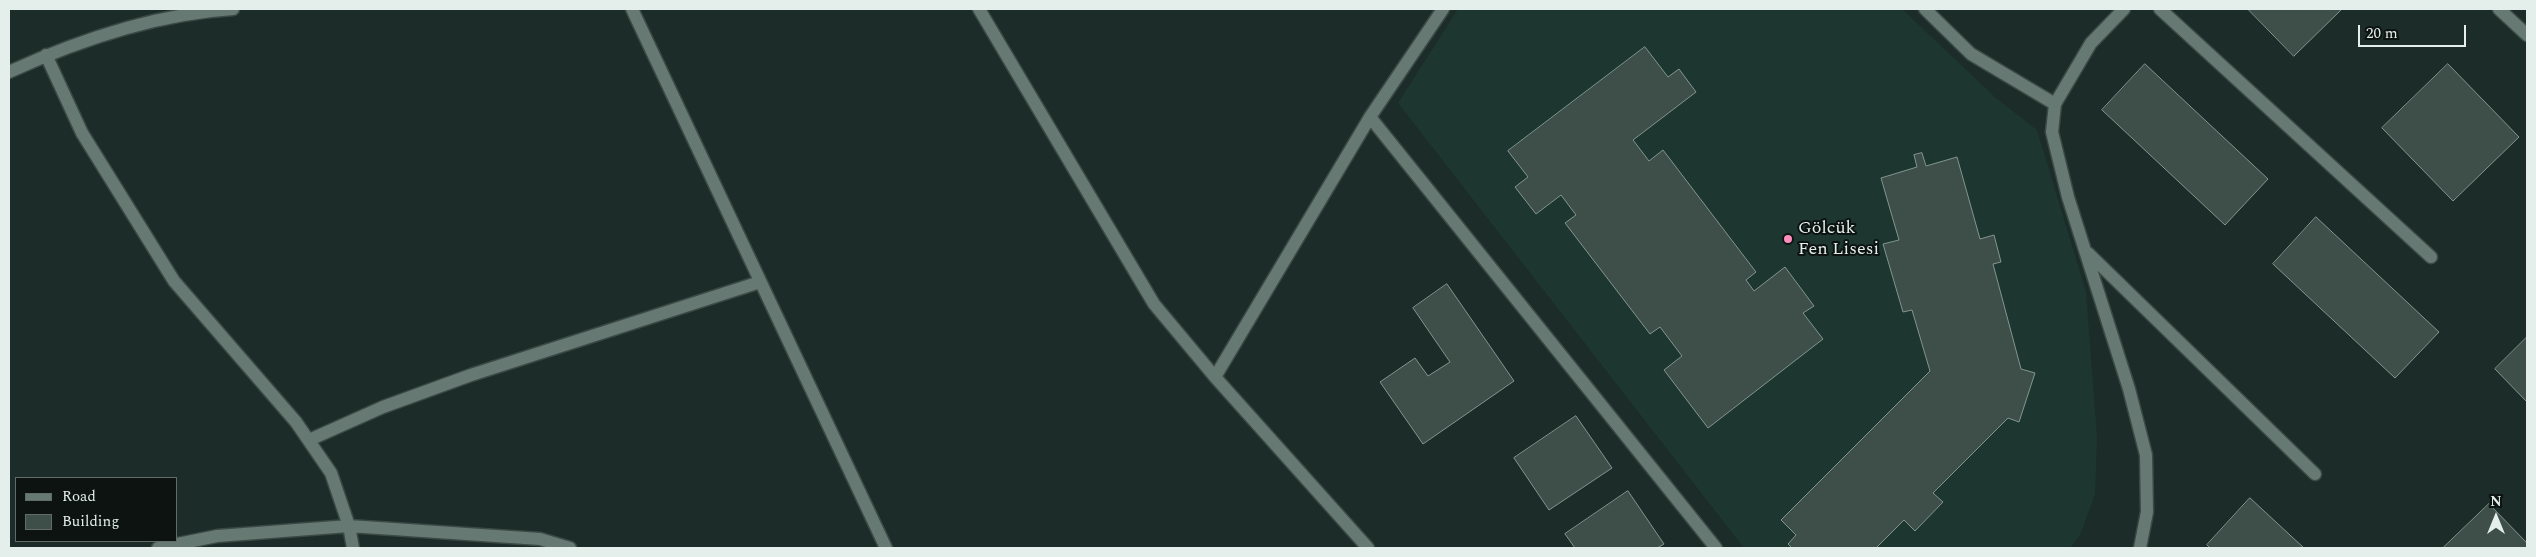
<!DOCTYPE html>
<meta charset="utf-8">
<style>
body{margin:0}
#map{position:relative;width:2536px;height:557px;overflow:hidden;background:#1c2c28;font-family:Spectral,serif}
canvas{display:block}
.frame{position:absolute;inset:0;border:10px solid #e4eeeb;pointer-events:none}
.legend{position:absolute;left:15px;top:477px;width:162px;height:65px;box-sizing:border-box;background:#0c1311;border:1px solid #626b68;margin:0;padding:6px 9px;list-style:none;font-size:15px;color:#e4eeeb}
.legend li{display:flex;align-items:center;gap:10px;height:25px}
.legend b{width:25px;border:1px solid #626b68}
.north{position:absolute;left:2471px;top:492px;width:50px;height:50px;-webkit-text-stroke:4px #0c1311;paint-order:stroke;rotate:0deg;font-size:14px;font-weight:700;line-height:20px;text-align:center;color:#e4eeeb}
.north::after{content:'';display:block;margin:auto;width:18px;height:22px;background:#e4eeeb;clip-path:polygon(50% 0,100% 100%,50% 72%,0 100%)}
.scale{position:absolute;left:2358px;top:25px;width:108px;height:22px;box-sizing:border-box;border:2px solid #e4eeeb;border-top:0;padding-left:6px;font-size:15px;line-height:18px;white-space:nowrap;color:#e4eeeb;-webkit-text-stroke:4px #0c1311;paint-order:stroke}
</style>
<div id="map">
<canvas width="2536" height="557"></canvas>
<div class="frame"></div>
<ul class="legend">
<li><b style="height:6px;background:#667973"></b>Road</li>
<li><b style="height:14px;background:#3e4f4a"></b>Building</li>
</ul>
<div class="north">N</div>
<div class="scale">20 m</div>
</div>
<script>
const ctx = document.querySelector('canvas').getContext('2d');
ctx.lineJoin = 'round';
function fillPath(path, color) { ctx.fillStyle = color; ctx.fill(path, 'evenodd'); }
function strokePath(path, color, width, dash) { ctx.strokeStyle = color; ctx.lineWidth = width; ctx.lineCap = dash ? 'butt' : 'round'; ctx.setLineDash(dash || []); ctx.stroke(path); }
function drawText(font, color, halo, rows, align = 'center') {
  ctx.font = font + ' Spectral,serif'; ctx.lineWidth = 4; ctx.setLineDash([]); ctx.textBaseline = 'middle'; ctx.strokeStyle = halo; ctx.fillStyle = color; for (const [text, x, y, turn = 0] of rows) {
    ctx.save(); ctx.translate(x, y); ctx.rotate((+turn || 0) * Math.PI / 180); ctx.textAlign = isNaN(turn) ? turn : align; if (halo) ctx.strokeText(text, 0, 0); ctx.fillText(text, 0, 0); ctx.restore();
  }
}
fillPath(new Path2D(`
 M 1458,9 L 1902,9 L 1996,98 L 2037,130 L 2086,292 L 2097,437 L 2095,494 L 2080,535 L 2070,548 L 1744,548 L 1398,103 Z`), '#1e3630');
const building = new Path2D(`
 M 2248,9 L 2342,9 L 2294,56 Z
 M 1645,47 L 1668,77 L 1679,69 L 1696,92 L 1633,140 L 1649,161 L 1663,150 L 1756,272 L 1746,280 L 1754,291 L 1785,267 L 1814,306 L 1803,313 L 1823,339 L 1708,428 L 1664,370 L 1682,356 L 1660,327 L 1650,334 L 1565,223 L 1576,215 L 1561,195 L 1536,214 L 1515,187 L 1528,177 L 1508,151 Z
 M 2145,64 L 2268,179 L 2225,225 L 2102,110 Z
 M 2448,64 L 2519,137 L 2453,201 L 2382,128 Z
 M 1922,153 L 1926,166 L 1957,157 L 1980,239 L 1994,235 L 2001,262 L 1993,264 L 2021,369 L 2035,373 L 2019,422 L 2008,418 L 1933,493 L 1943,502 L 1915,531 L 1904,520 L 1876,548 L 1792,548 L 1788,544 L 1796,535 L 1781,520 L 1930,371 L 1912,310 L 1903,312 L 1883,244 L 1899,240 L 1881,178 L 1917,167 L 1914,155 Z
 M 2316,217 L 2439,332 L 2395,378 L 2273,264 Z
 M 1447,284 L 1514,381 L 1423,444 L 1380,382 L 1415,358 L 1428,376 L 1450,362 L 1413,308 Z
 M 2527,337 L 2527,402 L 2495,369 Z
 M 1576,416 L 1612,468 L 1549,510 L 1514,458 Z
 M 1628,491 L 1664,544 L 1657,548 L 1575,548 L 1565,534 Z
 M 2250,498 L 2304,548 L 2210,548 L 2207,545 Z
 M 2489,504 L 2527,543 L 2527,548 L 2443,548 Z`);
fillPath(building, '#3e4f4a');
strokePath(building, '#82958f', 1);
const lane = new Path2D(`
 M 309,440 L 383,407 L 471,375 L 760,282`);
const street = new Path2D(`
 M 632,9 L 886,548
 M 979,9 L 1154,304 L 1215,377 L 1368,548
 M 1925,9 L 1971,54 L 2055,104
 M 2124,9 L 2091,43 L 2055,104 L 2052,132 L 2068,197 L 2129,389 L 2146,455 L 2147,512 L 2140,548
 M 2160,9 L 2431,257
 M 2499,9 L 2527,35
 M 46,55 L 82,133 L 174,281 L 296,422 L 331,473 L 349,526 L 353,548
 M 9,72 C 79,40 156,14 233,9
 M 1370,117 L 1716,548
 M 2088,253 L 2315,474
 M 1215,377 L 1370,117 L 1443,9
 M 158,548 L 217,536 L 349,526 L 540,539 L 570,548`);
strokePath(lane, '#3b4945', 15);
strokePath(street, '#3b4945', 15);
strokePath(lane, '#667973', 12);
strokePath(street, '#667973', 12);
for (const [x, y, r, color] of [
 [1788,239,5,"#fe8ebb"]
]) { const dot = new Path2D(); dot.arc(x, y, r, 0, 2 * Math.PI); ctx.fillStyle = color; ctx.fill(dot); strokePath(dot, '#0c1311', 2); }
drawText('18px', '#e4eeeb', '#0c1311', [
 ["Gölcük",1798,229],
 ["Fen Lisesi",1798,250]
], 'left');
</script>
